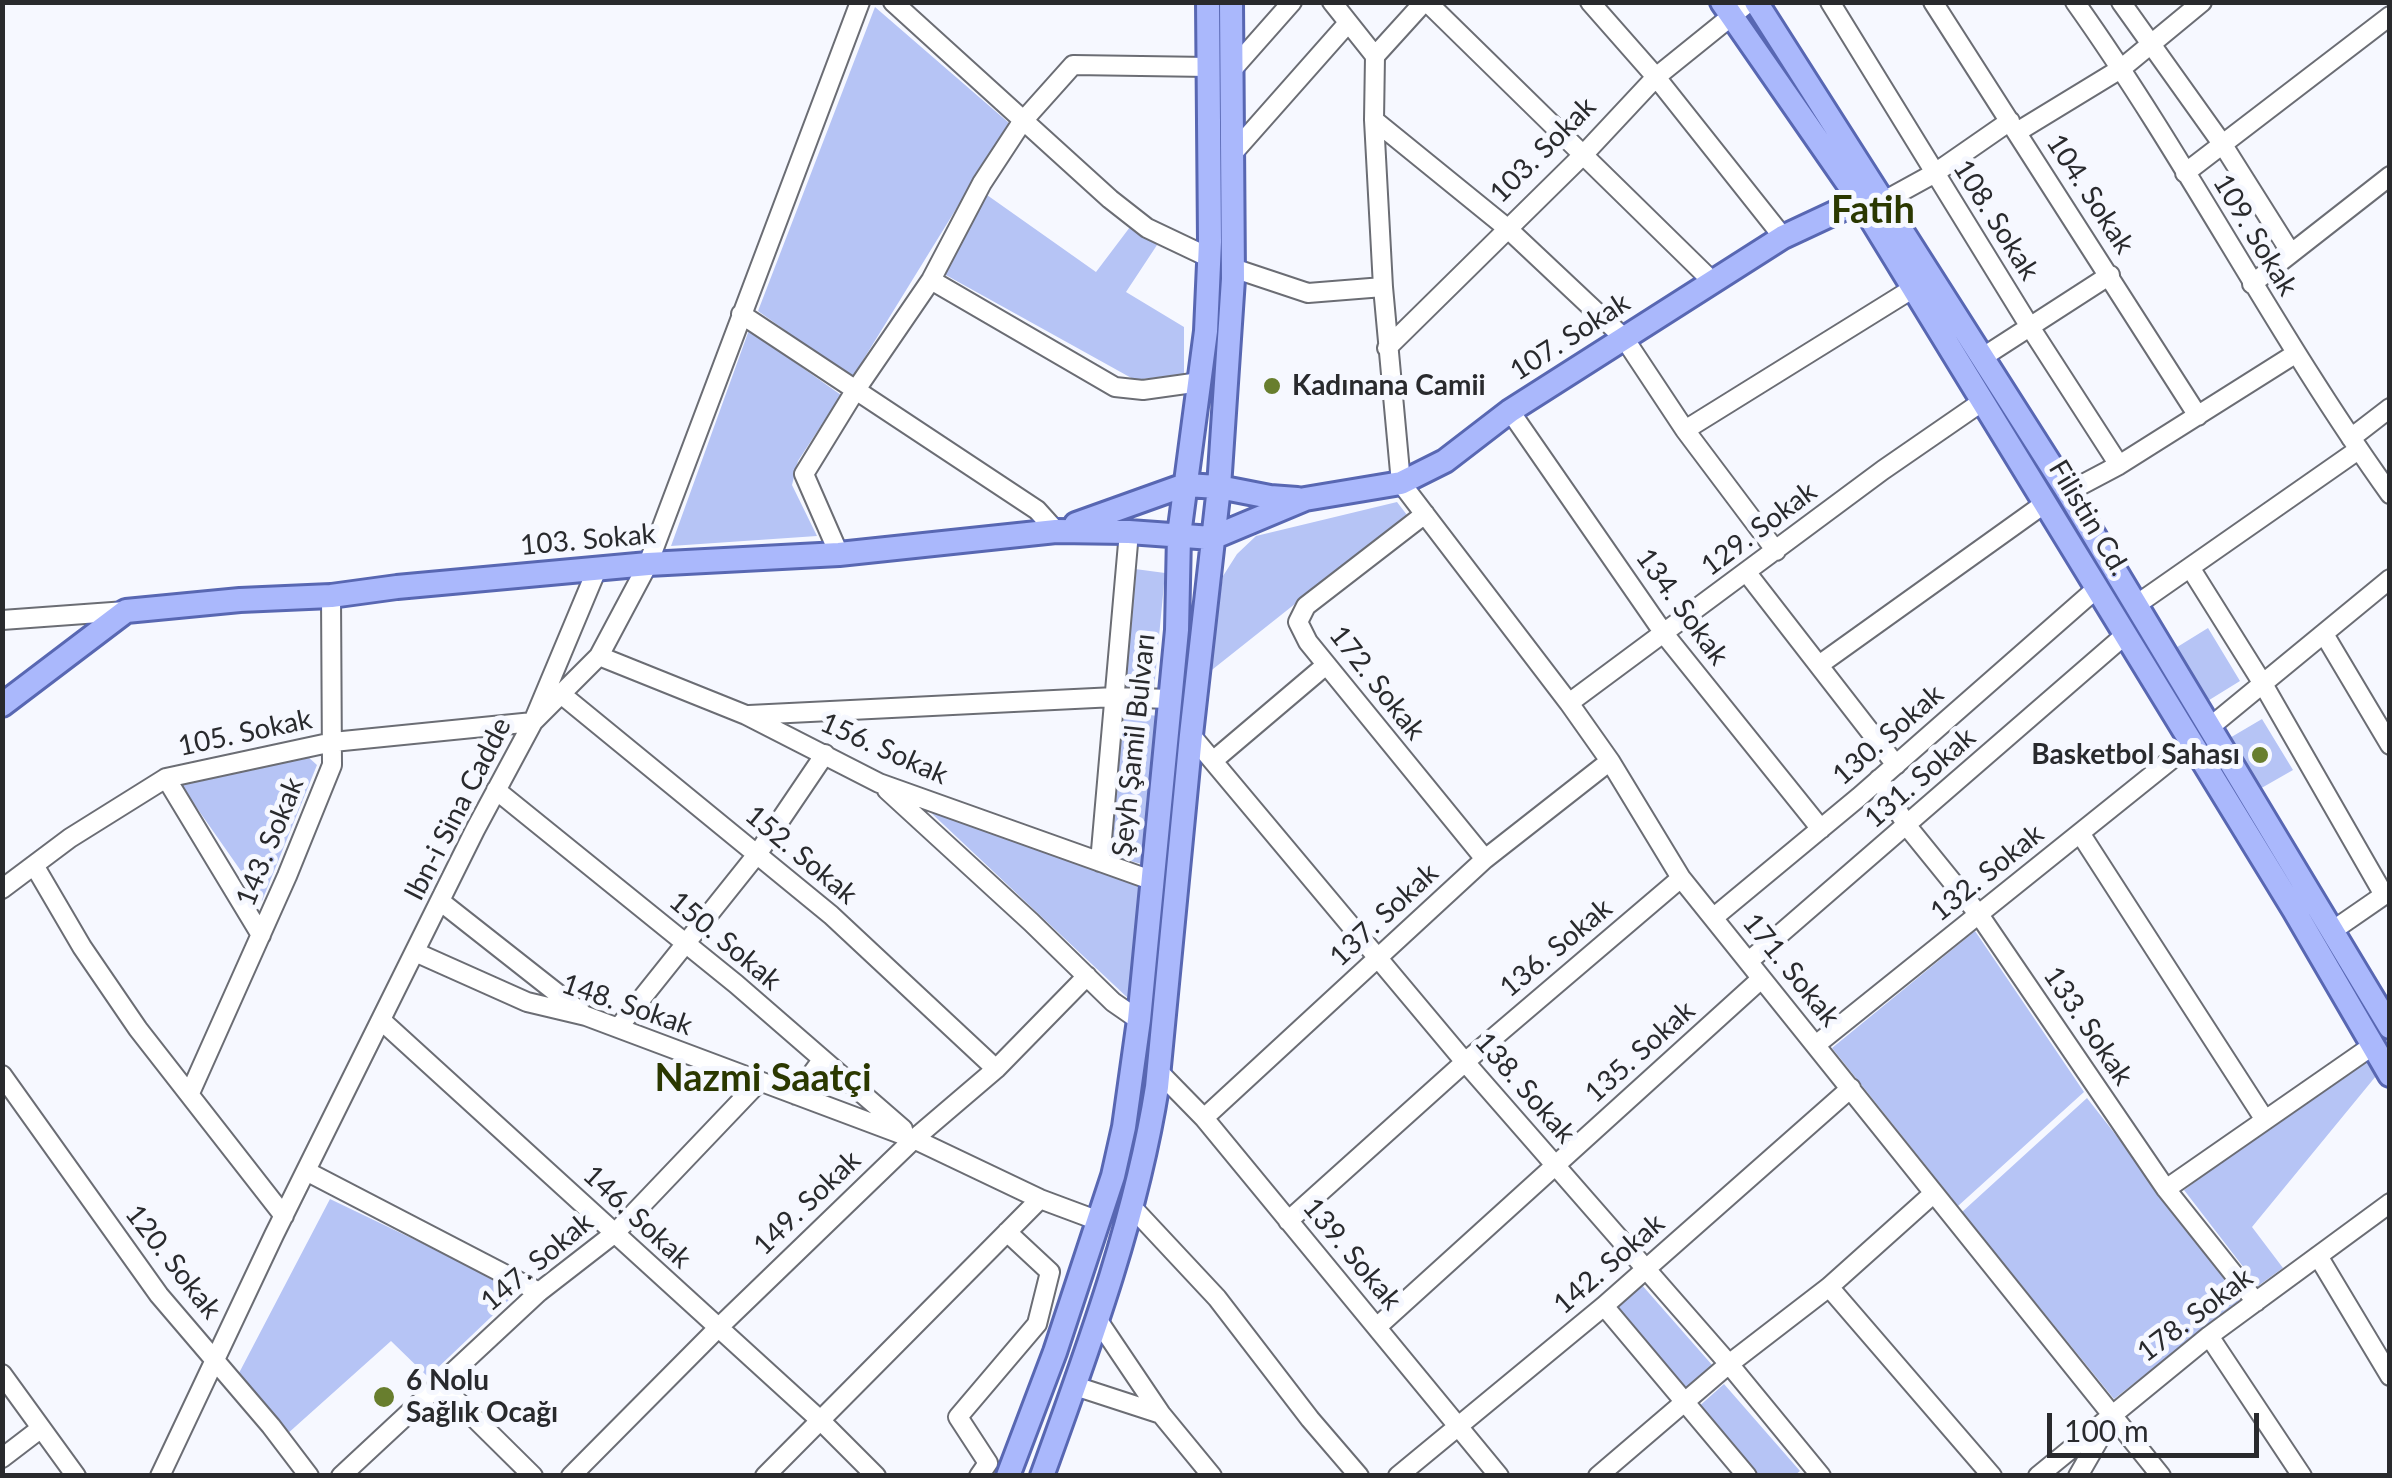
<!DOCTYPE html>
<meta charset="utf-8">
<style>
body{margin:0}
#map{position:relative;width:2392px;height:1478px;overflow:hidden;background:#f6f8ff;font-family:Lato,sans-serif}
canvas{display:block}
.frame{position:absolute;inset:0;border:5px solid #292a2d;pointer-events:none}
.scale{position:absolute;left:2047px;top:1413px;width:212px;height:45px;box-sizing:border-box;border:5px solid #292a2d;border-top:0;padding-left:12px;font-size:30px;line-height:35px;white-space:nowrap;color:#292a2d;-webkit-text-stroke:8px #f6f8ff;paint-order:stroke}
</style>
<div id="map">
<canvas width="2392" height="1478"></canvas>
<div class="frame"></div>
<div class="scale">100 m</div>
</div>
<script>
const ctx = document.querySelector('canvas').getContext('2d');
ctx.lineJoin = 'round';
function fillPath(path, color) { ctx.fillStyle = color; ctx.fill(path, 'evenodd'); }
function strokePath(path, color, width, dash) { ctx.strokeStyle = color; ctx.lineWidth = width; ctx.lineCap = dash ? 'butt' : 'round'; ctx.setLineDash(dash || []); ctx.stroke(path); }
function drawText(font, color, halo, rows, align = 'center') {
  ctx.font = font + ' Lato,sans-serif'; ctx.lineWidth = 10; ctx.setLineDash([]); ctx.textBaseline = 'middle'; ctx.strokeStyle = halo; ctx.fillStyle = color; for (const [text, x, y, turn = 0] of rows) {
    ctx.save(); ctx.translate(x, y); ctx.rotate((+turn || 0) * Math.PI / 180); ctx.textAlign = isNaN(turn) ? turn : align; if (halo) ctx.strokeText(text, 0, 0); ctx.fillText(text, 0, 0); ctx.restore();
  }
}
fillPath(new Path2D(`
 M 875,7 L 1009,123 L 852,378 L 758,311 Z
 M 987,195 L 1096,272 L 1130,227 L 1157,245 L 1126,292 L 1184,327 L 1184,374 L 1135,380 L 944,274 Z
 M 749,330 L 841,395 L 798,461 L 792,485 L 817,536 L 671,546 Z
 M 1397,502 L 1407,515 L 1208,673 L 1223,576 L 1237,554 L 1256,536 Z
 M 1135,569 L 1165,573 L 1154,690 L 1124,687 Z
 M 2208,628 L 2240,681 L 2206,702 L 2174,649 Z
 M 1125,712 L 1158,716 L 1142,864 L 1107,855 Z
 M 2262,719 L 2293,770 L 2258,790 L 2228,739 Z
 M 307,756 L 317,765 L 262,901 L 178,781 Z
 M 927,809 L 1143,887 L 1130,1000 Z
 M 1975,931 L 2084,1092 L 1958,1206 L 1832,1048 Z
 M 2365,1056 L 2376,1076 L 2252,1227 L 2283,1268 L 2258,1286 L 2184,1190 Z
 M 2087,1098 L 2243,1298 L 2114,1399 L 1962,1212 Z
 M 330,1199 L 511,1286 L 511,1298 L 428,1377 L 391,1341 L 286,1435 L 239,1373 Z
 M 1641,1284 L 1713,1366 L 1685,1390 L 1613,1309 Z
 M 1724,1384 L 1800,1471 L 1795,1475 L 1756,1475 L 1696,1409 Z`), '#b6c4f5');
const minor = new Path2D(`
 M 893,2 L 1110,199 L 1147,228 L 1208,257
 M 1332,2 L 1375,56 L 1374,120 L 1383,287
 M 1427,2 L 1713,282
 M 1590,2 L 1656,77 L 1783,237
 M 1830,2 L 2030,327 L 2119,465
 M 1933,2 L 2198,416
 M 2075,2 C 2188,161 2276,335 2390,494
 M 2121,2 L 2223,145 L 2291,253
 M 1375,56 L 1424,2
 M 1231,71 L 1292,2
 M 1374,120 L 1507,228 L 1624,338 L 1685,430 L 1776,551
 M 2017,132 L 2122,68 L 2202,2
 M 1233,153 L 1348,23
 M 2185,173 L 2390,16
 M 1884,201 L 1935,173 L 2010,121
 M 1233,268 L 1308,293 L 1383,287 L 1401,483 L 1569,703 L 1610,761 L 1681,878 L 2161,1476
 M 931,280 L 1115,387 L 1143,390 L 1200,382
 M 2252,284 L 2390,176
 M 741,314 L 1037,510 L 1056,531
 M 1387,348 L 1584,154 L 1656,77 L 1749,2
 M 1983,357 L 2110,275
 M 1510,411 L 1665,635 L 1821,829
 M 1685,430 L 1912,289
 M 2351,438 L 2390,408
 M 2068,492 L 2119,465 L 2295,354
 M 1425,514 L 1306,606 L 1298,622 L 1308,642 L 1485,859
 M 839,554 L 804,474 L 855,391 L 931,280 L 982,183 L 1022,122 L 1073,65 L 1209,67
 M 2191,569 L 2263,684 L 2384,895
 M 1747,573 L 1896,765
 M 2136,605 L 2358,450
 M 2,620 L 126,611
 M 2324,634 L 2390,745
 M 599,656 L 746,715 L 879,783 L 1151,880
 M 1819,665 L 2044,504
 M 561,694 L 831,915 L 996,1069
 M 1569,703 L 1883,470 L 1983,401
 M 749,715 L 1115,697 L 1168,699
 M 535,717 L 597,569
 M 2210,727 L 2390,579
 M 1191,735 L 1465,1062 L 1729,1364 L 1821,1476
 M 1214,760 L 1326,665
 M 166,778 L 261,935
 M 1879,779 L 1907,826 L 1980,916 L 2166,1189 L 2256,1302
 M 496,790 L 736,984 L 903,1129
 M 887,790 L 1031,922 L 1113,1002 L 1139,1020
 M 2080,833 L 2265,1120
 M 1100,862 L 1129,532
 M 34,865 L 82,947 L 138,1029 L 284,1216
 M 2,889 L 70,838 L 166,778 L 333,742 L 533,722
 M 440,901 L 581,1012
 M 1713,918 L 1859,797 L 2096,589
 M 2332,931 L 2390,891
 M 415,952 L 527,1002 L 586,1016 L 914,1139 L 1040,1199 L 1099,1221
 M 1749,961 L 2125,635
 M 382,1021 L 820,1420 L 876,1476
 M 618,1028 L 758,853 L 825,754
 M 1817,1044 L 2192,743
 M 1158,1071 L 1204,1118 L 1499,1476
 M 2,1075 L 159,1295 L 271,1426 L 309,1476
 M 190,1093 L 287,876 L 332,765 L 331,596
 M 796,1095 L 822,1060
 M 1204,1118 L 1485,859 L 1610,761
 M 306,1171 L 539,1292
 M 2166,1189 L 2372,1046
 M 1131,1206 L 1217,1298 L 1310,1419 L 1359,1476
 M 1288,1221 L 1465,1062 L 1681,878
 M 2318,1256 L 2390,1376
 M 1829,1287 L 1992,1476
 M 1604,1306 L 1747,1476
 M 1097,1319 L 1161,1414 L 1212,1476
 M 1377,1327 L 1761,979
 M 2209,1336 L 2302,1476
 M 2,1374 L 76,1476
 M 441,1385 L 533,1476
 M 1075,1386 L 1161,1414
 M 2,1458 L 40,1429
 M 160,1476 L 274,1235 L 475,830 L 533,722 L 599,656 L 648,564 L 860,2
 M 341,1476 L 539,1292 L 615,1233 L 759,1082
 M 571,1476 L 717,1329 L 914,1139 L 996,1069 L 1087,976
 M 765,1476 L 1040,1199
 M 979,1476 L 988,1463 L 958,1417 L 1037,1324 L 1050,1272 L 1007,1232
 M 1398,1476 L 1604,1306 L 1851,1088
 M 1598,1476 L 1729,1364 L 1829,1287 L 1934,1193
 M 2038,1476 L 2209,1336 L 2390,1203
 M 2078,1476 L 2109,1422`);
const major = new Path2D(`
 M 1722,2 L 1860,201 L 2294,910 L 2390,1075
 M 1756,2 L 2068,492 L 2390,1027
 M 1076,524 L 1185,485 L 1219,487 L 1270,497 L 1297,499
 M 2,705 L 126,611 L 240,600 L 331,596 L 397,587 L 648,564 L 839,554 L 1056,531 L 1129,532 L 1212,538 L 1305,499 L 1401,483 L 1445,461 L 1510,411 L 1783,237 L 1860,201 L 1884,201
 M 1008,1476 L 1055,1352 L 1113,1176 L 1124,1127 L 1139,1020 L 1177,630 L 1179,535 L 1206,331 L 1210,242 L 1208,2
 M 1042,1476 C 1088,1349 1136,1220 1157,1087 L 1191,735 L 1219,487 L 1233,279 L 1231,2`);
strokePath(minor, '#6b6d74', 22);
strokePath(major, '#5867b2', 28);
strokePath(minor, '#fff', 18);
strokePath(major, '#aab8fc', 22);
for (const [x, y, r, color] of [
 [1272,386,10,"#687e2e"],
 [2260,755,10,"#687e2e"],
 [384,1397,12,"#687e2e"]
]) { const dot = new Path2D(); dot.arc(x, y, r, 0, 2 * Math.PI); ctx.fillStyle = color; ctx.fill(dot); strokePath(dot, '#f6f8ff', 4); }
drawText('28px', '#292a2d', '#f6f8ff', [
 ["103. Sokak",1543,150,-45],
 ["104. Sokak",2090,194,57],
 ["108. Sokak",1996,220,58],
 ["109. Sokak",2255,235,59],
 ["107. Sokak",1570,337,-33],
 ["Filistin Cd.",2089,518,59],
 ["129. Sokak",1759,529,-37],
 ["103. Sokak",588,540,-5],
 ["134. Sokak",1682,607,54],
 ["172. Sokak",1377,683,52],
 ["105. Sokak",245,733,-12],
 ["130. Sokak",1888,735,-41],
 ["Şeyh Şamil Bulvarı",1134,745,-84],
 ["156. Sokak",884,749,24],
 ["131. Sokak",1920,778,-41],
 ["Ibn-i Sina Cadde",458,809,-63],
 ["143. Sokak",270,842,-68],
 ["152. Sokak",801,855,40],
 ["132. Sokak",1987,873,-39],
 ["137. Sokak",1384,915,-43],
 ["150. Sokak",725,941,40],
 ["136. Sokak",1556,948,-40],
 ["171. Sokak",1791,970,51],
 ["148. Sokak",627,1005,19],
 ["133. Sokak",2088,1026,56],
 ["135. Sokak",1640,1052,-42],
 ["138. Sokak",1525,1088,49],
 ["149. Sokak",807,1203,-44],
 ["146. Sokak",637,1217,43],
 ["139. Sokak",1352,1254,50],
 ["120. Sokak",173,1262,52],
 ["147. Sokak",537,1262,-40],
 ["142. Sokak",1609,1264,-41],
 ["178. Sokak",2195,1315,-37]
]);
drawText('bold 28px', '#292a2d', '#f6f8ff', [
 ["Kadınana Camii",1292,386],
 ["Basketbol Sahası",2240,755,"right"],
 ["6 Nolu",406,1381],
 ["Sağlık Ocağı",406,1413]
], 'left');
drawText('bold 38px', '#2b3800', '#f6f8ff', [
 ["Fatih",1873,211],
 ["Nazmi Saatçi",763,1079]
]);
</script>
